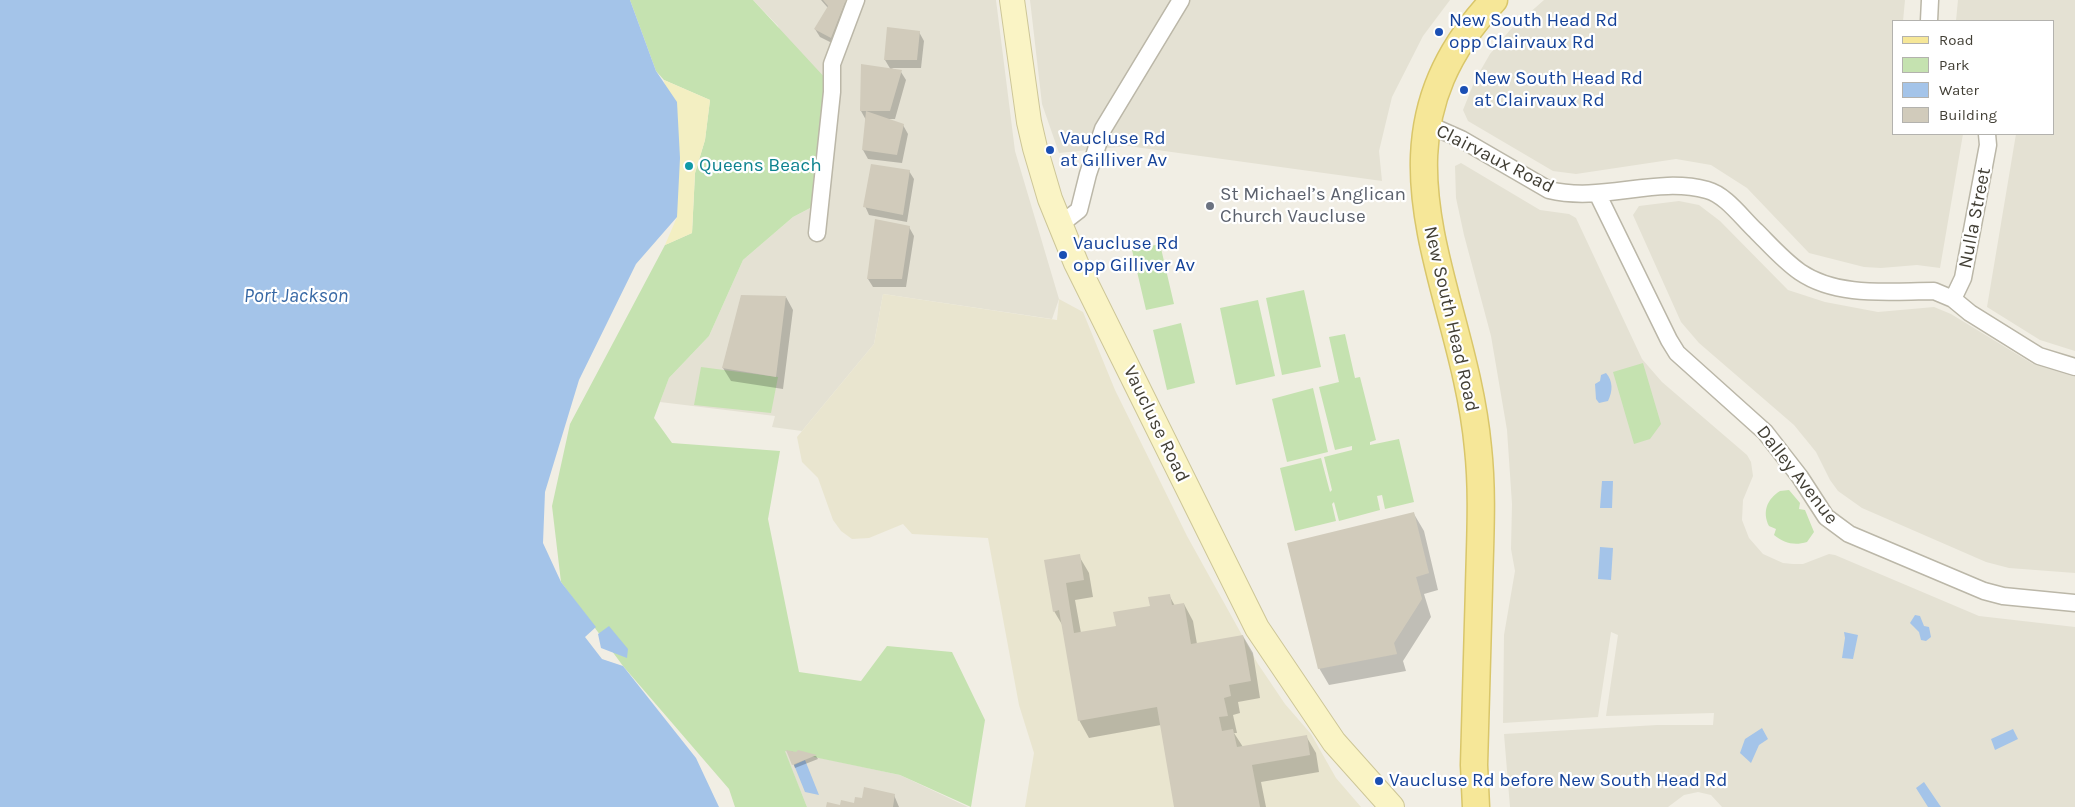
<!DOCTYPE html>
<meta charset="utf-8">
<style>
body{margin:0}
#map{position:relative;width:2075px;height:807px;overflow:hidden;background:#f1eee4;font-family:Karla,sans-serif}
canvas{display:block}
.legend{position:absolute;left:1892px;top:20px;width:162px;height:115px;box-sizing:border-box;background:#fff;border:1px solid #b3b2ae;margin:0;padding:6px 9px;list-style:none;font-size:15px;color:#423f35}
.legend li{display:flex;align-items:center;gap:10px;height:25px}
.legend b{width:25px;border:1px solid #b3b2ae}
</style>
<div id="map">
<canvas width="2075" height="807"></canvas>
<ul class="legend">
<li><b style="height:6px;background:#f6e798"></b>Road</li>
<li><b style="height:14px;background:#c5e2b0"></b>Park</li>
<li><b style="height:14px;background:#a4c4e9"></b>Water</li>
<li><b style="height:14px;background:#d1cbbb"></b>Building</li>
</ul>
</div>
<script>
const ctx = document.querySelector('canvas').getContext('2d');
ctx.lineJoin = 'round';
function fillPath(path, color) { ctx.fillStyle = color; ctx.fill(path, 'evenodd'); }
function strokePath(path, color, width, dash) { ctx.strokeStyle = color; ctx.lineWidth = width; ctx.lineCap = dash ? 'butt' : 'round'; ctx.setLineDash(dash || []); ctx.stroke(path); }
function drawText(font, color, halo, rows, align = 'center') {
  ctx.font = font + ' Karla,sans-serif'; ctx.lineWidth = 4.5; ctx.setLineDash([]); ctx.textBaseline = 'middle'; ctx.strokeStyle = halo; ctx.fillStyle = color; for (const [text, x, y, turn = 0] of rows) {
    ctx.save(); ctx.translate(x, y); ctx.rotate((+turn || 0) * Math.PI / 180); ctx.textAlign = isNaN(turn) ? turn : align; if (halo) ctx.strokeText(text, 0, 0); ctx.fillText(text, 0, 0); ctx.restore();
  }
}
fillPath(new Path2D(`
 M 753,0 L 996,0 L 1015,151 L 1059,299 L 1052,319 L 883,294 L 874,344 L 802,431 L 772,427 L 775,416 L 660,402 L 669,378 L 709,336 L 743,260 L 793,217 L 814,206 L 778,26 Z
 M 1030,0 L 1450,0 L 1423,36 L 1392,97 L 1379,151 L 1382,181 L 1128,146 L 1059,153 L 1042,104 Z
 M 1544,0 L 1905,0 L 1903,21 L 1894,21 L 1894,134 L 1963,134 L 1940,268 L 1917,265 L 1881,268 L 1864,267 L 1809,253 L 1747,188 L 1711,165 L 1676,159 L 1576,174 L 1553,171 L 1468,121 L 1463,110 L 1475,80 L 1490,54 L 1510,30 Z
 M 1958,0 L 2075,0 L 2075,351 L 2040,340 L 1987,307 L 2016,134 L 2054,134 L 2054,21 L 1956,21 Z
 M 1461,163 L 1540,210 L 1569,214 L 1576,218 L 1642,359 L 1662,382 L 1747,455 L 1751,462 L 1753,476 L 1743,500 L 1742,520 L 1749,538 L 1763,554 L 1783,563 L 1793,564 L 1803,564 L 1829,554 L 1835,555 L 1979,616 L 2075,627 L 2075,807 L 1722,807 L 1711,795 L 1698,792 L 1684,795 L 1668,807 L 1510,807 L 1504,734 L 1657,725 L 1713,725 L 1714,713 L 1606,716 L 1618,635 L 1611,632 L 1598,717 L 1503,723 L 1504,635 L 1515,571 L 1511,549 L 1512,504 L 1507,430 L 1491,336 L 1464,235 L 1456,198 L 1455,166 Z
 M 1679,201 L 1699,205 L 1720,221 L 1788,290 L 1825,302 L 1878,312 L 1934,307 L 1951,314 L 2033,364 L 2075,377 L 2075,573 L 2009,568 L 1986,562 L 1862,508 L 1838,491 L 1830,480 L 1816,452 L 1794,425 L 1699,343 L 1681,322 L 1633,215 L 1639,206 Z
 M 784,750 L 900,775 L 968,807 L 807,807 Z`), '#e4e1d3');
fillPath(new Path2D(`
 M 883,294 L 1057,320 L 1059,299 L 1083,312 L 1115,390 L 1156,473 L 1187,536 L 1258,664 L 1285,704 L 1311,734 L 1336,778 L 1361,807 L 1025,807 L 1034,753 L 1019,705 L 988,538 L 912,534 L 903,524 L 869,538 L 852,539 L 841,531 L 833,520 L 818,478 L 802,462 L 797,437 L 874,344 Z`), '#e9e5cf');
fillPath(new Path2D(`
 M 630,0 L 753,0 L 827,80 L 814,206 L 793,217 L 743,260 L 709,336 L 669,378 L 654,418 L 672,443 L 780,451 L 768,519 L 799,672 L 861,681 L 887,646 L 952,652 L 985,720 L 971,807 L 900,775 L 785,751 L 807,807 L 735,807 L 729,789 L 623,666 L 561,582 L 552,506 L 570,424 L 665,245 L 692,233 L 695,173 L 705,140 L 710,100 L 664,80 L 656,71 Z
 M 1160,244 L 1174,304 L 1146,310 L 1132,250 Z
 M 1304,290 L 1321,367 L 1282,375 L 1266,298 Z
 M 1258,300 L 1275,376 L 1236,385 L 1220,308 Z
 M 1181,323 L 1195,383 L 1167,390 L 1153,330 Z
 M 1345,334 L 1355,378 L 1360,377 L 1376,440 L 1370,442 L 1370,445 L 1399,439 L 1414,502 L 1385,509 L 1382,495 L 1377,496 L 1380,510 L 1339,521 L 1334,502 L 1332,504 L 1336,521 L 1295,531 L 1280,468 L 1321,458 L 1330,492 L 1332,490 L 1324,457 L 1352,450 L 1352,446 L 1335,450 L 1319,387 L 1339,382 L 1329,337 Z
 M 1643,363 L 1661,424 L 1650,439 L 1634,444 L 1613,372 Z
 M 701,367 L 778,377 L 771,413 L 694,405 Z
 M 1313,388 L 1328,452 L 1287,462 L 1272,399 Z
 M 1789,490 L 1800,503 L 1799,509 L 1805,510 L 1814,532 L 1807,542 C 1794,546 1784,543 1774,535 L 1776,529 L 1769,526 C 1762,512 1767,499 1780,491 Z`), '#c5e2b0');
fillPath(new Path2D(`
 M 664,80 L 710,100 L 705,140 L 695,173 L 692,233 L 665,245 L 677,217 Z`), '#f3efc2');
fillPath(new Path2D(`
 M 0,0 L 630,0 L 656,71 L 677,102 L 680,158 L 677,217 L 636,264 L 579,380 L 545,492 L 543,543 L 561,582 L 596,627 L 585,637 L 602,659 L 623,666 L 696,758 L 719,807 L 0,807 Z
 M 1606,373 C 1613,381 1613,391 1608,401 L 1599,403 L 1596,399 L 1595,384 L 1600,381 L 1601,375 Z
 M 1602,481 L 1613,481 L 1612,508 L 1600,508 Z
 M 1600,547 L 1613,548 L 1611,580 L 1598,579 Z
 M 1915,615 L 1920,616 L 1924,626 L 1929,627 L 1931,637 L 1926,641 L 1921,640 L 1919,632 L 1910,623 Z
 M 609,626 L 628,649 L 627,658 L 601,648 L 598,634 Z
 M 1844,632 L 1858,635 L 1853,659 L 1842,658 L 1845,638 Z
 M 1762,728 L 1768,739 L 1759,745 L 1751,763 L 1740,753 L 1745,739 Z
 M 2013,729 L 2018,739 L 1995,750 L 1991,739 Z
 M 805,760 L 819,795 L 805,792 L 794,765 Z
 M 1924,782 L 1941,807 L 1928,807 L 1916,788 Z`), '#a4c4e9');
fillPath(new Path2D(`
 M 821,0 L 844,0 L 850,10 L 836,45 L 820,37 L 815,29 L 828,8 Z
 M 919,32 L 924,41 L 921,68 L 891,68 L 901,72 L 906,80 L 895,119 L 886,119 L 903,125 L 908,134 L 902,163 L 868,159 L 863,150 L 866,120 L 861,111 L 891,70 L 885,60 Z
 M 909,171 L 914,179 L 907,222 L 869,215 L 865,206 Z
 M 909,227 L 914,236 L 906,287 L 873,287 L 868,279 Z
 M 786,297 L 793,310 L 783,389 L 731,381 L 723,368 Z
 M 1414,514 L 1424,531 L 1438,590 L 1424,594 L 1431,617 L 1403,661 L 1406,671 L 1329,685 L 1319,668 Z
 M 1079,556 L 1089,573 L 1093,597 L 1075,600 L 1081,633 L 1117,627 L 1169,595 L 1175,606 L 1184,604 L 1193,621 L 1197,644 L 1243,636 L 1253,653 L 1260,698 L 1238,702 L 1240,713 L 1233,715 L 1237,733 L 1234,733 L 1243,747 L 1306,736 L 1316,753 L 1319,772 L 1261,782 L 1266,807 L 1176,807 L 1161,725 L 1089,738 L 1079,720 L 1064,628 L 1054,611 L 1045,561 Z
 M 788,751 L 816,756 L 818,759 L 795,768 Z
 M 894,795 L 899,807 L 827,807 L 855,804 L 862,800 Z`), '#0003');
fillPath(new Path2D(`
 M 823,0 L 846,0 L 831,38 L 814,29 L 828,6 Z
 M 887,27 L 920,31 L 917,60 L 884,60 Z
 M 861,64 L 902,70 L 890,111 L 860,111 Z
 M 866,111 L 904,124 L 897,155 L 862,150 Z
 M 871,164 L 910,170 L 903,215 L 863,207 Z
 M 875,219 L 910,226 L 902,279 L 867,279 Z
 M 741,295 L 786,296 L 776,377 L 722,368 Z
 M 1414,512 L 1429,573 L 1416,577 L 1422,599 L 1394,643 L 1397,654 L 1318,669 L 1287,543 Z
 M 1080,554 L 1084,580 L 1066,583 L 1074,633 L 1116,626 L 1113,612 L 1150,606 L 1148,597 L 1170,594 L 1172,605 L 1184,603 L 1191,644 L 1243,635 L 1251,681 L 1229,685 L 1231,696 L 1224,698 L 1228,716 L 1219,717 L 1222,731 L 1233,729 L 1237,747 L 1307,735 L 1310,755 L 1252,765 L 1260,807 L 1174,807 L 1157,707 L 1078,721 L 1059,610 L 1053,612 L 1044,560 Z
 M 786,750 L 796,752 L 798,750 L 817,755 L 792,765 Z
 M 864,787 L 895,794 L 893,807 L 826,807 L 827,802 L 840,805 L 841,800 L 854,803 L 855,797 L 862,798 Z`), '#d1cbbb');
const street = new Path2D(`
 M 1929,21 L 1930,0
 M 1427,124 L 1461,139 L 1549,190 C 1603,203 1655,176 1707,190 C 1726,195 1742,218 1756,231 C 1770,245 1784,261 1800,272 C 1838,298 1891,291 1934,291 L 1953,299 L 1970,313 L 2039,356 L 2075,367
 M 1598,195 L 1669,340 L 1677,353 L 1765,432 L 1800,477 L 1826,517 L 1849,534 L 1984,591 L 2003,596 L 2075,603
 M 1061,224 L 1079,210 L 1088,174 L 1103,129 L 1181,0
 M 817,233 L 832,92 L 832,64 L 856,0
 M 1953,299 L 1963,278 L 1988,145 L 1987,134`);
const secondary = new Path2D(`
 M 1012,0 L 1029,122 L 1035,148 L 1050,199 L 1076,263 L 1257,628 L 1334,742 L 1392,807`);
const primary = new Path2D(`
 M 1476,807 L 1474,765 C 1476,706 1477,646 1479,587 C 1480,540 1483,494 1478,448 C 1463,284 1355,147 1494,0`);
strokePath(street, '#bbb7a8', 19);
strokePath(secondary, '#cdc697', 26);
strokePath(primary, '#d9c66a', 29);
strokePath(street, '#fff', 16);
strokePath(secondary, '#faf4c5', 24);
strokePath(primary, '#f6e798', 26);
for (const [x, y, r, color] of [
 [1439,32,5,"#1a4fb4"],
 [1464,90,5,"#1a4fb4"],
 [1050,150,5,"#1a4fb4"],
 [689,166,5,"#0f9aa8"],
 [1210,206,5,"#6b7280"],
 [1063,255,5,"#1a4fb4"],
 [1379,781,5,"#1a4fb4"]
]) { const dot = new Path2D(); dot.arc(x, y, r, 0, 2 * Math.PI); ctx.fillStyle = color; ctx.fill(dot); strokePath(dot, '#fff', 2); }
drawText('19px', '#164399', '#fff', [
 ["New South Head Rd",1449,21],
 ["opp Clairvaux Rd",1449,43],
 ["New South Head Rd",1474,79],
 ["at Clairvaux Rd",1474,101],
 ["Vaucluse Rd",1060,139],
 ["at Gilliver Av",1060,161],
 ["Vaucluse Rd",1073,244],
 ["opp Gilliver Av",1073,266],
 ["Vaucluse Rd before New South Head Rd",1389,781]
], 'left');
drawText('19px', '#423f35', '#fff', [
 ["Clairvaux Road",1495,159,27],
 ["Nulla Street",1975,218,-79],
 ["New South Head Road",1451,319,77],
 ["Vaucluse Road",1156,424,64],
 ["Dalley Avenue",1797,475,52]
]);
drawText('19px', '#0d838f', '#fff', [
 ["Queens Beach",699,166]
], 'left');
drawText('19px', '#5b616d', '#fff', [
 ["St Michael’s Anglican",1220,195],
 ["Church Vaucluse",1220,217]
], 'left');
drawText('italic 20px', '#3768a5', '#fff', [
 ["Port Jackson",296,296]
]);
</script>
